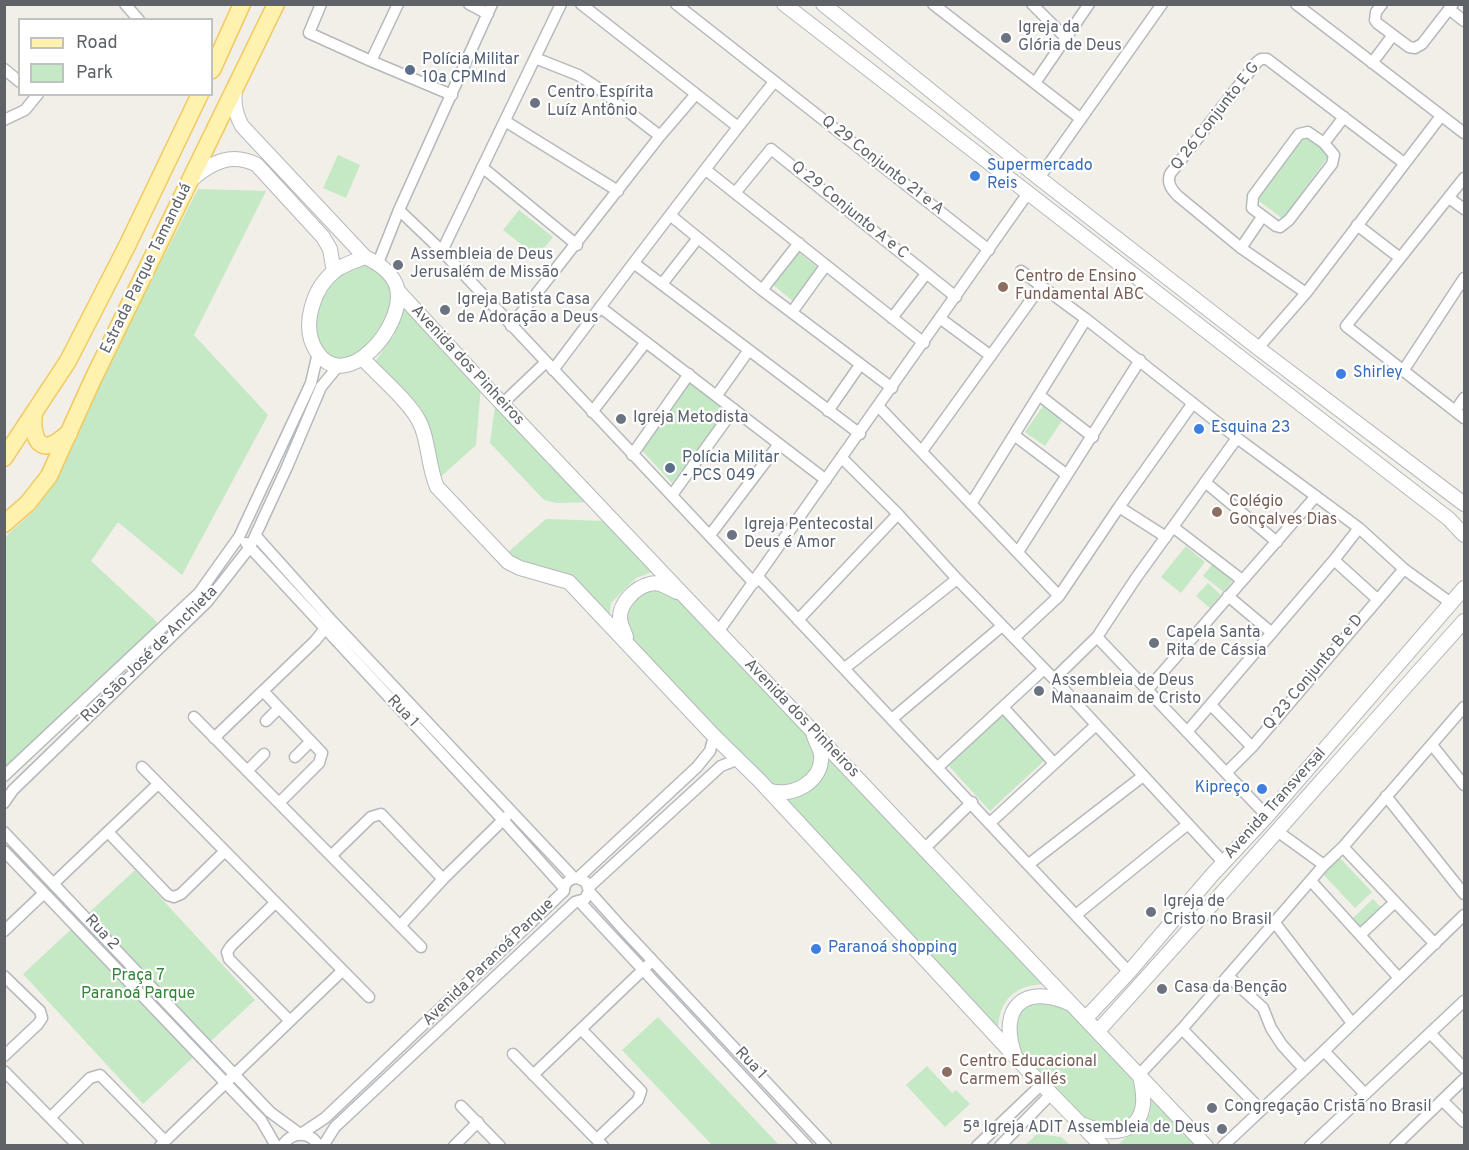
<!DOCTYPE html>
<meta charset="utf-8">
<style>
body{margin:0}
#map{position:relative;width:1469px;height:1150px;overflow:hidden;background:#f1efe8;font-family:Overpass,sans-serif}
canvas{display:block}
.frame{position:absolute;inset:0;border:6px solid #5f6368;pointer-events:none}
.legend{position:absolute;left:18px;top:18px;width:195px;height:78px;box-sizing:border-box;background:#fff;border:2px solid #bfc1c3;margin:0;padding:8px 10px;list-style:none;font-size:18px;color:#5f6368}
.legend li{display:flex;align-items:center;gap:12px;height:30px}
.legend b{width:30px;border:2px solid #bfc1c3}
</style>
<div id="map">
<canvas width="1469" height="1150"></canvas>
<div class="frame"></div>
<ul class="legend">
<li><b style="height:8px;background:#fff2af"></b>Road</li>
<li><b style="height:16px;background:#c5e8c5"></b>Park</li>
</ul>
</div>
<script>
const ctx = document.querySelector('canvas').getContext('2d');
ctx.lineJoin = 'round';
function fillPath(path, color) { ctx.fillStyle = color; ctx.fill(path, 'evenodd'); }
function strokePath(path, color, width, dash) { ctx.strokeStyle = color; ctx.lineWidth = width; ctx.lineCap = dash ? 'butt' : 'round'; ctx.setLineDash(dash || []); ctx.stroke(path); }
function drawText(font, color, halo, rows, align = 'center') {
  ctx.font = font + ' Overpass,sans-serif'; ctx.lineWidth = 4.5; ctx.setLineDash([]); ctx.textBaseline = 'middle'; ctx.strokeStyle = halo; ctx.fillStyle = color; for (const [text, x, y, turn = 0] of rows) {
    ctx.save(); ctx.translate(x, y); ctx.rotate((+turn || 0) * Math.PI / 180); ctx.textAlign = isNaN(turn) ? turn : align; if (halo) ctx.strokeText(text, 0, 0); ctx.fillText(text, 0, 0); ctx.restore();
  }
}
fillPath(new Path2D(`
 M 1304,133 L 1332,151 L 1283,219 L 1255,198 Z
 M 338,155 L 360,165 L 346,198 L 323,188 Z
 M 198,189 L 266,191 L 194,335 L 268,415 L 182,575 L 118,522 L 91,561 L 156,621 L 157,625 L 153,632 L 5,767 L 5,537 L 35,510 Z
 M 519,210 L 553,237 L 537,257 L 503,230 Z
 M 796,250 L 820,269 L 794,302 L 771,283 Z
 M 365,261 L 393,286 L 391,315 L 376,342 L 349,362 L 328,359 L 314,338 L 315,307 L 336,275 Z
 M 400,305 L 481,385 L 476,445 L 435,482 L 421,409 L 372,366 L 394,335 Z
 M 689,378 L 729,409 L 672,483 L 638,446 Z
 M 496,399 L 595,502 L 557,503 L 544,500 L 490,443 Z
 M 1043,406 L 1063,419 L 1045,446 L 1025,432 Z
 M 546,519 L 606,521 L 655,571 L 636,578 L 611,603 L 609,622 L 575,583 L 499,560 Z
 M 1186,546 L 1205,562 L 1181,593 L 1161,577 Z
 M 1213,564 L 1233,580 L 1224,592 L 1203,576 Z
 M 1208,583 L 1221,595 L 1210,608 L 1196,596 Z
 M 651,587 L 681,600 L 808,731 L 817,753 L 809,775 L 790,789 L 770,786 L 633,643 L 623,618 L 630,604 Z
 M 1002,712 L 1046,759 L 990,811 L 947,764 Z
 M 824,752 L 1051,984 C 1017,983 998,998 998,1032 L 776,795 L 792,796 Z
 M 1339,857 L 1372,892 L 1355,908 L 1322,873 Z
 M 135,870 L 255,1000 L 143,1104 L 23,974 Z
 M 1373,899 L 1384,910 L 1363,930 L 1352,919 Z
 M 1031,997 L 1073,1006 L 1138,1076 L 1138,1115 L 1119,1129 L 1080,1120 L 1016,1056 L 1013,1012 Z
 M 658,1017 L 779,1145 L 712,1145 L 622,1050 Z
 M 927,1066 L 952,1093 L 956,1090 L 970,1104 L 945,1127 L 906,1085 Z
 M 1151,1098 L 1196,1145 L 1101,1145 L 1119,1144 L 1150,1114 Z
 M 1037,1134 L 1061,1137 L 1070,1145 L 1025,1145 Z`), '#c5e8c5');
const minor = new Path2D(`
 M 125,4 L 139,20
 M 321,4 L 309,33 L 371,61 L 398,4
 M 469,4 L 488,14
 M 581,4 L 738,127
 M 676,4 L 989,250
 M 933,4 L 1081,119
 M 1032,4 L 1066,38
 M 1296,4 L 1464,133
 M 1382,4 L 1376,12 L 1375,20 L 1377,23 L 1409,47 L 1415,48 L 1422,44 L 1453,4
 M 1449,9 L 1464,21
 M 535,58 L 578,75 L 595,86 L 660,136
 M 371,61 L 452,95
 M 1372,63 L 1393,35
 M 4,69 L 20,82
 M 1035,83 L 1089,4
 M 4,120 L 25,110 L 38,94
 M 505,121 L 618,191
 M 1308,132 L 1324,143 L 1334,155 L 1332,164 L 1289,220 L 1280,227 L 1276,226 L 1252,208 L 1253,196 L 1299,134 Z
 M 1324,143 L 1344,117
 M 482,167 L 577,245
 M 706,170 L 924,343
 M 1039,178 L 1162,4
 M 1464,178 L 1346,326 L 1464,418
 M 735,193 L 771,149 L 956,297
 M 1449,198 L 1464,209
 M 399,210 L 442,251 L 754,583
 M 670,215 L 762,290 L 892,388
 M 1357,225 L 1400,258
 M 1241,248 L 1262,217
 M 442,251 L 561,4
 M 378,263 L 399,210 L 492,4
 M 635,264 L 860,434
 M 1021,271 L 1086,319 L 1237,438 L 1359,528 L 1404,569 L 1451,603
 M 662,284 L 698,238
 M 762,290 L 799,243
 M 1306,293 L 1241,248 L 1178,196 C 1171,189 1167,183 1170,174 L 1257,62 L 1261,59 L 1267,59 L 1404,163
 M 600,307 L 826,480
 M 792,312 L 826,265
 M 892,318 L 926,274
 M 941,319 L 991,356
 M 511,326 L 660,136 L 696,94
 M 1258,348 L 1306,293 L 1441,116
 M 553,370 C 626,273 698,176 774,82
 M 1403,371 L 1464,278
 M 717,395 L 749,350
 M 1039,395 L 1093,437
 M 502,404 L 546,362
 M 879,407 L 1059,596
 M 828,411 L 860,365
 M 1455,411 L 1464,398
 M 592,412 L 646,342
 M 1014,435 L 1067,475
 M 922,451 L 1041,286
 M 632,455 L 689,374
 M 842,458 L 898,514 L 957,579 L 1054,679 L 1224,863
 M 1205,482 L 1277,542
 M 672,495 L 734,409
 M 971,504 L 1086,319
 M 1119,507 L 1166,537
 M 1173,527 L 1242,580
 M 710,535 L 779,444
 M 256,536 L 332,621 L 574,878
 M 246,543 L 503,820 L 564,888
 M 1018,552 L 1140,360
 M 1334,560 L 1377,599
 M 758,577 L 1129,972
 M 1228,596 L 1272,633
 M 798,620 L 898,514
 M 718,632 L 1028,193
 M 1097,637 L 1267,816
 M 1014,638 L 1059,596 L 1119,507 L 1193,403
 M 845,668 L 957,579
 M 1054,679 L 1097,637 L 1136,578 L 1237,438
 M 1148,689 L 1316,496
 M 263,691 L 322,753 L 319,763 L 279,803
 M 1211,705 L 1252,747
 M 1003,707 L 1053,762
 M 194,717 L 421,947
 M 893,718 L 1002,626
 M 266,721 L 279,708
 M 1187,732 L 1334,560 L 1359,528
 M 214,738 L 315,641 L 328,625
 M 1432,745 L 1464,785
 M 295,757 L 311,741
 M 142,767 L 369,997
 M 938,767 L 1044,669
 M 247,771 L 264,754
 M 1226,773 L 1252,747 L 1404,569
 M 4,776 L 199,593 L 239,537 L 311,383 L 318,353
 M 1386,796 L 1464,894
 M 4,803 L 13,790 L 207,602 L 250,547 L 287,467 L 321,387 L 339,365
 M 991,822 L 1095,726
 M 1277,831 L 1324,865
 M 4,832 L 270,1112 L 300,1134
 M 108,832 L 168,895 L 174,897 L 181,894 L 225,851
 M 1343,847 L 1435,944
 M 924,849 L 972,802
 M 4,851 L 261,1120 L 276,1146
 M 331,856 L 371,817 L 381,814 L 443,879
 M 1029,864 L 1143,776
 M 578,878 L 586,882 L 589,891 L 623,929 L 826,1146
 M 1311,881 L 1399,978
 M 54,883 L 158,784
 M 589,887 L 721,766 L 739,759
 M 580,902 L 807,1146
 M 275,903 L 231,946 L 227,952 L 229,959 L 290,1021
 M 1077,914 L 1188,824
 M 1275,923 L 1352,1023
 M 400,926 L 443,879 L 506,817
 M 4,931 L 44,893
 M 1360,935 L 1395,902
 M 4,976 L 40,1011 L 42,1018 L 38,1024 L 4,1056
 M 1228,976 L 1263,1008 L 1271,1028 L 1282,1045 L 1304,1069
 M 581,1029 L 641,1091 L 638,1100 L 597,1139
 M 1182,1029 L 1261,1110
 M 1430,1033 L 1464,1068
 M 1324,1051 L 1365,1094
 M 513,1054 L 603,1146
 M 4,1071 L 78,1146
 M 533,1075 L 648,965
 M 1139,1075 L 1182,1029 L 1324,865 L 1343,847 L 1464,707
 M 1443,1101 L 1464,1122
 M 461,1106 L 500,1146
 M 51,1117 L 90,1078 L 100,1075 L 165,1141
 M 301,1134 L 325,1118 L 564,891 C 564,883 570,878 578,878 L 697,767 L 710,751 L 714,736
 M 160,1146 L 342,971
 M 282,1146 C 292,1131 310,1131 319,1146
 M 323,1146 L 335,1127 L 575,902 L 585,899 L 589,891
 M 454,1146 L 478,1122
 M 977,1146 L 1042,1084
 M 1000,1146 L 1052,1093
 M 1223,1146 L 1324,1051 L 1464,915
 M 1310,1146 L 1464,1001
 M 1395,1146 L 1464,1079`);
const tertiary = new Path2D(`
 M 784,4 L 1449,519 L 1464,535
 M 823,4 L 1039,178 L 1258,348 L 1464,504
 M 235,91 C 233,104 236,115 242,126 L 365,257
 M 192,179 C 212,162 232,152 257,165 L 323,237 L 330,249 L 334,272
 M 365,257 C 378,263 393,273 397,288 C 406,326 346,395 317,352 C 300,327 313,287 336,270 C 345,264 355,261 365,257 Z
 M 398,291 L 490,391 L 1206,1146
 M 363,359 C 379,376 410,402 420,423 C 429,441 428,467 437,487 L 508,562 L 520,568 L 569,582 L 714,736 L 760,781 L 1021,1063 L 1102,1146
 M 626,637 C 624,631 621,626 620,619 C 619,604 635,587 650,584 C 659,581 669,588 677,592
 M 768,790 C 792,799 824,781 821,754 C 820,748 816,742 814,736
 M 1086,1018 L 1129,972 L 1212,875 L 1267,816 L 1464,588
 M 1098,1031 C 1221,896 1342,757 1464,621
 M 1014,1053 C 999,1007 1024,984 1069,1003
 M 1084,1125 C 1107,1135 1140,1136 1143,1104 C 1144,1094 1142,1085 1140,1076`);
const primary = new Path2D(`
 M 212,70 L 242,4
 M 34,414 C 32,426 34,452 53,444 C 58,442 64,436 69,433
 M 4,458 L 68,361 L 127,246 L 200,94
 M 4,524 L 28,503 L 49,476 L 93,379 L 276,4`);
strokePath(minor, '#b5b8bc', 13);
strokePath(tertiary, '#b5b8bc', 16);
strokePath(primary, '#f2c960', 19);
strokePath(minor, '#fff', 10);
strokePath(tertiary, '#fff', 14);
strokePath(primary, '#fff2af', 16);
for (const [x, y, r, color] of [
 [1006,38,6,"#6b7280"],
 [410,70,6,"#5c6f8a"],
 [535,103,6,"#6b7280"],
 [975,176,6,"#3f7fe0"],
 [398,265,6,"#6b7280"],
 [1003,287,6,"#8d6e63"],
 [445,310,6,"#6b7280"],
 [1341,374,6,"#3f7fe0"],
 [621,419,6,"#6b7280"],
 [1199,429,6,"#3f7fe0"],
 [670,468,6,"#5c6f8a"],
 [1217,512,6,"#8d6e63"],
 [732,535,6,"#6b7280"],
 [1154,643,6,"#6b7280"],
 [1039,691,6,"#6b7280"],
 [1262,789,6,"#3f7fe0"],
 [1151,912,6,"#6b7280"],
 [816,949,6,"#3f7fe0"],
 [1162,989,6,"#6b7280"],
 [947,1072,6,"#8d6e63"],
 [1212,1108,6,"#6b7280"],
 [1222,1129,6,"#6b7280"]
]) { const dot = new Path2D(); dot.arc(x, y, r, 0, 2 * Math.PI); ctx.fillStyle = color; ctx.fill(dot); strokePath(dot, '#fff', 2); }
drawText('16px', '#5b616d', '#fff', [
 ["Igreja da",1018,29],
 ["Glória de Deus",1018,47],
 ["Centro Espírita",547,94],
 ["Luíz Antônio",547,112],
 ["Assembleia de Deus",410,256],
 ["Jerusalém de Missão",410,274],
 ["Igreja Batista Casa",457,301],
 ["de Adoração a Deus",457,319],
 ["Igreja Metodista",633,419],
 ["Igreja Pentecostal",744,526],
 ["Deus é Amor",744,544],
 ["Capela Santa",1166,634],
 ["Rita de Cássia",1166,652],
 ["Assembleia de Deus",1051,682],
 ["Manaanaim de Cristo",1051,700],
 ["Igreja de",1163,903],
 ["Cristo no Brasil",1163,921],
 ["Casa da Benção",1174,989],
 ["Congregação Cristã no Brasil",1224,1108],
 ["5ª Igreja ADIT Assembleia de Deus",1210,1129,"right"]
], 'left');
drawText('16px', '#4e5e75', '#fff', [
 ["Polícia Militar",422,61],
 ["10a CPMInd",422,79],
 ["Polícia Militar",682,459],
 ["- PCS 049",682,477]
], 'left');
drawText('16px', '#5f6368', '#fff', [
 ["Q 26 Conjunto E G",1216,117,-52],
 ["Q 29 Conjunto 21 e A",882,166,38],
 ["Q 29 Conjunto A e C",849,211,39],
 ["Estrada Parque Tamanduá",147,269,-64],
 ["Avenida dos Pinheiros",467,366,47],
 ["Rua São José de Anchieta",150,655,-45],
 ["Q 23 Conjunto B e D",1314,673,-50],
 ["Rua 1",402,712,47],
 ["Avenida dos Pinheiros",801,719,46],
 ["Avenida Transversal",1276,804,-48],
 ["Rua 2",101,933,47],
 ["Avenida Paranoá Parque",489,963,-44],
 ["Rua 1",750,1064,47]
]);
drawText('16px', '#366cbe', '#fff', [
 ["Supermercado",987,167],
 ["Reis",987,185],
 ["Shirley",1353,374],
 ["Esquina 23",1211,429],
 ["Kipreço",1250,789,"right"],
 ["Paranoá shopping",828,949]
], 'left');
drawText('16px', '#785e54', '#fff', [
 ["Centro de Ensino",1015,278],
 ["Fundamental ABC",1015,296],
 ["Colégio",1229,503],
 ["Gonçalves Dias",1229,521],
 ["Centro Educacional",959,1063],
 ["Carmem Sallés",959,1081]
], 'left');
drawText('16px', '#348238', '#fff', [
 ["Praça 7",138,977],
 ["Paranoá Parque",138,995]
]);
</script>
